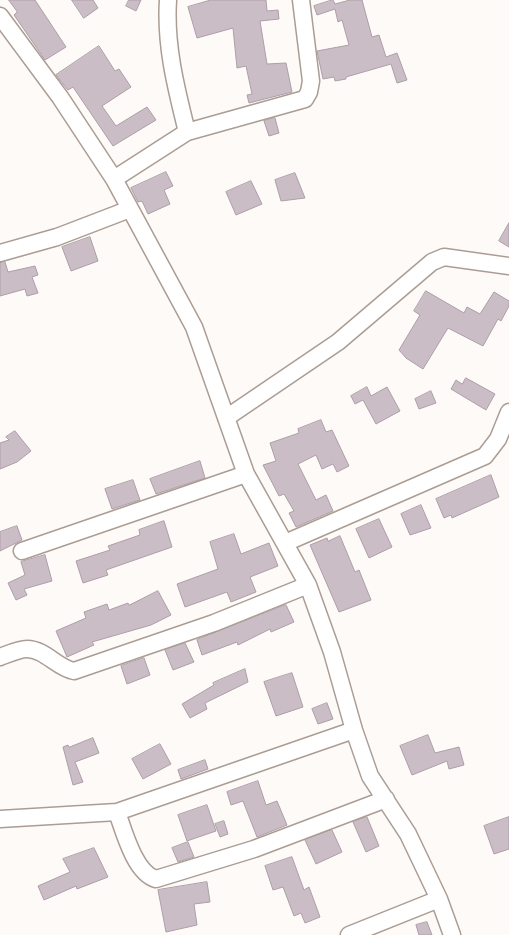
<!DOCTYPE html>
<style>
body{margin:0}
canvas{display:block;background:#fdfaf8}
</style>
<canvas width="509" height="935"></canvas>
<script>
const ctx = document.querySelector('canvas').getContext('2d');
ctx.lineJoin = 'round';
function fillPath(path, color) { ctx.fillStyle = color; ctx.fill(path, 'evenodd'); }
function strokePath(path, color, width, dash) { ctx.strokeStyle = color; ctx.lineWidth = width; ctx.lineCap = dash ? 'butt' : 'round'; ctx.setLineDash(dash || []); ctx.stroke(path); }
const building = new Path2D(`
 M 9,0 L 35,0 L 66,47 L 45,60 L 14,15 L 17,12 Z
 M 72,0 L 93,0 L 98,8 L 84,18 Z
 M 129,0 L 141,0 L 136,11 L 126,6 Z
 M 211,0 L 266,0 L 267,11 L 278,10 L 279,19 L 260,21 L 267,64 L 286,63 L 292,92 L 249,103 L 247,95 L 252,94 L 246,66 L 237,68 L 233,28 L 197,38 L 188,7 Z
 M 333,0 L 335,4 L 350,0 L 362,0 L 372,37 L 379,35 L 386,57 L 397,53 L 407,80 L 397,83 L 391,64 L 346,77 L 346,79 L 335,81 L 334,77 L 323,79 L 317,51 L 349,45 L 342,20 L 338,22 L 335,9 L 317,15 L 314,6 Z
 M 99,46 L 115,71 L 119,69 L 131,87 L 102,106 L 116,126 L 147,107 L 156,120 L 113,146 L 73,87 L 68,90 L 56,75 Z
 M 275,118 L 279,133 L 269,136 L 264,121 Z
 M 166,172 L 173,186 L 164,190 L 170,204 L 148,214 L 142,201 L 138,202 L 131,188 Z
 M 295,173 L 305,198 L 281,201 L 275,180 Z
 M 251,181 L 262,204 L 236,215 L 226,192 Z
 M 509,223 L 509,247 L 499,241 Z
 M 90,237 L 98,261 L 71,271 L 62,247 Z
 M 5,262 L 8,272 L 35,266 L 38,275 L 32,277 L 38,293 L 27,296 L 25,289 L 0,296 L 0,263 Z
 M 426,291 L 464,313 L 467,307 L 480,314 L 494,292 L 509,301 L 509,306 L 501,321 L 498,319 L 483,346 L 448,328 L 423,369 L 406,358 L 399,350 L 420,315 L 414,311 Z
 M 466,378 L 495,394 L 486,410 L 451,389 L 456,380 L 462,384 Z
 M 367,387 L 371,396 L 387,387 L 400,411 L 376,424 L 363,400 L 355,404 L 351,396 Z
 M 431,391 L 436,403 L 419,409 L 415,399 Z
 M 321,420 L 326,432 L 332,430 L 349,466 L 337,472 L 333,464 L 322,469 L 316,455 L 298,464 L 316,500 L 326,495 L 333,511 L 296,527 L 289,513 L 294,511 L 284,494 L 279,496 L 263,465 L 276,461 L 270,443 L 299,433 L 298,429 Z
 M 15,431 L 31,451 L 17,462 L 0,469 L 0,443 L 9,440 L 6,437 Z
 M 200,461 L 205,478 L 156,494 L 150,479 Z
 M 491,475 L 499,497 L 452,518 L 451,515 L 444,518 L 436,499 Z
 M 133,480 L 140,500 L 112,509 L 105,489 Z
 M 421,505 L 431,528 L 410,535 L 401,514 Z
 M 379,519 L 392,547 L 369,558 L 356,529 Z
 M 164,521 L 172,547 L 106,570 L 108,575 L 83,583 L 76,561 L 110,550 L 108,546 L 140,535 L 139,530 Z
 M 17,526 L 22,540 L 0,551 L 0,532 Z
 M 234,534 L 241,554 L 269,543 L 278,566 L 250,577 L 256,592 L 231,602 L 227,592 L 185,607 L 177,584 L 218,569 L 210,542 Z
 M 340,536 L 355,572 L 359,570 L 371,600 L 339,612 L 310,545 L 327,538 L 328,541 Z
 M 45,555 L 52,581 L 24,589 L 27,595 L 16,600 L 8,583 L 25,575 L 21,562 Z
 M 158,591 L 171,615 L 151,625 L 92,642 L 94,645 L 67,657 L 56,631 L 86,618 L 84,612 L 107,604 L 109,610 L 128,603 L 129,605 Z
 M 286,605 L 294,622 L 271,632 L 270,629 L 238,645 L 237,642 L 202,655 L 197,640 Z
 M 185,643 L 194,662 L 173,670 L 165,650 Z
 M 144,658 L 150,675 L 127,684 L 121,666 Z
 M 245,669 L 248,682 L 205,703 L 207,709 L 190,718 L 182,704 L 214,685 L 213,683 Z
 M 292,673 L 303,707 L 276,716 L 264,682 Z
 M 327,703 L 333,719 L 318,724 L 312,709 Z
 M 428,735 L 435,753 L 459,747 L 464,765 L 449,769 L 447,761 L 412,775 L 400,746 Z
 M 93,738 L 99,753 L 75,762 L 83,782 L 73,785 L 63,747 L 68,745 L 69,747 Z
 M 160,744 L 171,764 L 143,779 L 132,759 Z
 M 205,760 L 208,769 L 181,779 L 178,770 Z
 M 258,781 L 266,805 L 277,801 L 287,825 L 257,837 L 243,801 L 231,805 L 227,792 Z
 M 207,805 L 216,831 L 187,841 L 178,815 Z
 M 367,817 L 379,846 L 366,852 L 353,822 Z
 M 509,817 L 509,849 L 494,854 L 484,826 Z
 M 224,821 L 228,834 L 220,837 L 215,824 Z
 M 332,830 L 342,852 L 316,864 L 305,840 Z
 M 188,842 L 194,857 L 178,862 L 172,848 Z
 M 94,848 L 108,877 L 77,889 L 76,886 L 44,900 L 38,886 L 70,872 L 63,859 Z
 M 292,857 L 304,890 L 309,887 L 320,917 L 305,923 L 301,913 L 294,916 L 283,887 L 273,890 L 265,866 Z
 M 207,882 L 210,902 L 194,904 L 197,925 L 166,932 L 158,890 Z
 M 427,922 L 432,935 L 419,935 L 416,925 Z`);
fillPath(building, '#cbbdc6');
strokePath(building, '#ad9ea8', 1);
const minor = new Path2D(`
 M 168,0 C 165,45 176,88 187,132
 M 0,16 L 60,97 L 114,179 L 194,327 L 246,474 L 308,585 L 332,652 L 354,730 L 370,776 L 408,834 L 439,899 L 452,935
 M 114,179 L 187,132 L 305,99 L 309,92 L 311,81 L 301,0
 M 0,253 L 57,237 L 130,209
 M 226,418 L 338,342 L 432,262 L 444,257 L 509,266
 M 285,543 L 485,456 L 498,439 L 509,412
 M 22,551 L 246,474
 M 0,657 C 8,654 19,649 27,649 C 45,649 57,668 74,671 L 214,623 L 308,585
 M 117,812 C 124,832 135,873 156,879 L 254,849 L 386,799
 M 0,819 L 117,812 L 354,730
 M 349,935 L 439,899`);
strokePath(minor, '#ab9d94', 19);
strokePath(minor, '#fff', 16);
</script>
